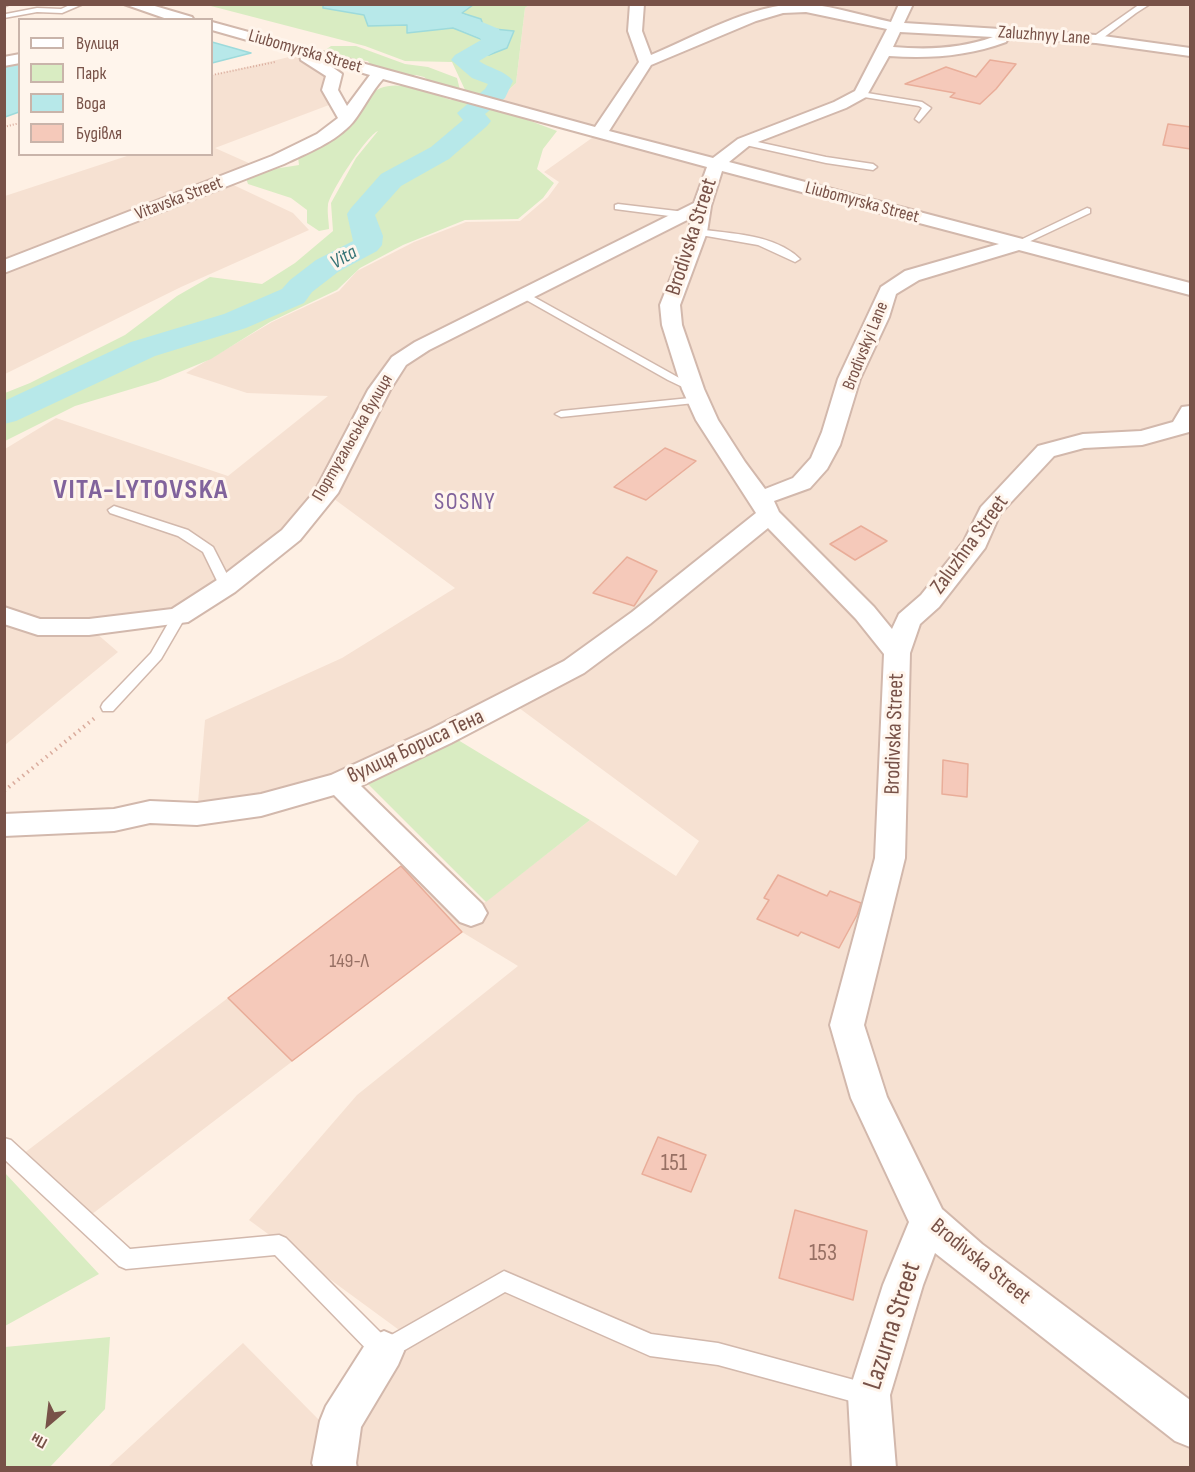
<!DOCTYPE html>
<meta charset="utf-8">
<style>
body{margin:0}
#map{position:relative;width:1195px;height:1472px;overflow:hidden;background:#fef0e4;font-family:"Sofia Sans Condensed",sans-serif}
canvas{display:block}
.frame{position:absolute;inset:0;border:6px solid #785248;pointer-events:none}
.legend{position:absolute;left:18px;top:18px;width:195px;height:138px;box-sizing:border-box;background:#fff5ec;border:2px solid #c9b4aa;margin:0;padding:8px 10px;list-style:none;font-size:18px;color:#785248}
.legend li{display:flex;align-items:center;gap:12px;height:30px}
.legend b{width:30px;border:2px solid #c9b4aa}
.north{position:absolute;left:18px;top:1394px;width:60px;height:60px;-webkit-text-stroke:4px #fff5ec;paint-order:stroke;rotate:208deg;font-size:16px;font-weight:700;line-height:24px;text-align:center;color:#785248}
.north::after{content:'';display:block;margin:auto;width:21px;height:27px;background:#785248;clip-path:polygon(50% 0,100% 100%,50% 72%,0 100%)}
</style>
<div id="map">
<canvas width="1195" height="1472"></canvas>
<div class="frame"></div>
<ul class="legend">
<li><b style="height:8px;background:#fff"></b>Вулиця</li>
<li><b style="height:16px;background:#d9ecc2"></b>Парк</li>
<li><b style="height:16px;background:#b7e8e9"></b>Вода</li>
<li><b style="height:16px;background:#f5c9ba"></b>Будівля</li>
</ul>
<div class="north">Пн</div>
</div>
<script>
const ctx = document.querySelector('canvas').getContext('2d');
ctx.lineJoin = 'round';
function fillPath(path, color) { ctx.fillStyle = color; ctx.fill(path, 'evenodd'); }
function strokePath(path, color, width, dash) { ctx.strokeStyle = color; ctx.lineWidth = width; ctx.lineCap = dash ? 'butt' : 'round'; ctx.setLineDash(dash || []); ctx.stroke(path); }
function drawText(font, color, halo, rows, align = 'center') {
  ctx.font = font + ' "Sofia Sans Condensed",sans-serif'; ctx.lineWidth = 6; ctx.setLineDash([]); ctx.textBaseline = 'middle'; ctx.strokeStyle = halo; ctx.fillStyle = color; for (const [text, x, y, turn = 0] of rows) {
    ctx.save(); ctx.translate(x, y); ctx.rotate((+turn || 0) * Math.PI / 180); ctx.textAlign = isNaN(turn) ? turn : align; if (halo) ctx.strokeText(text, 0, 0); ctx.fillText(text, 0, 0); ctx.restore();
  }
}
fillPath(new Path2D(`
 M 529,5 L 1190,5 L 1190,1467 L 108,1467 L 243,1343 L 320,1421 L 410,1338 L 249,1220 L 357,1095 L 518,966 L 462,932 L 79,1224 L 19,1157 L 404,864 L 471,913 L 590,820 L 676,876 L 699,841 L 511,702 L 340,783 L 197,814 L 205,720 L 342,658 L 455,588 L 326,493 L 291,535 L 179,616 L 89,627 L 118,652 L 5,745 L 5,449 L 56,418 L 228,476 L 328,396 L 247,393 L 186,373 L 272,322 L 339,291 L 357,271 L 414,242 L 466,222 L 520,221 L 548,197 L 559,182 L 544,172 L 599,133 L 497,101 L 516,83 L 525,8 Z
 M 302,54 L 334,74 L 329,105 L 215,148 L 260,168 L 225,181 L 293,213 L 309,230 L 181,287 L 5,374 L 5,196 L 130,155 L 212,154 L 212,75 Z`), '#f6e1d2');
fillPath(new Path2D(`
 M 207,5 L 529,5 L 525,8 L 516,83 L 497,101 L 528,120 L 557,131 L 543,149 L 537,169 L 554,183 L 543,198 L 518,219 L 465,220 L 403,245 L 360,268 L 337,290 L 270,322 L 211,359 L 158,381 L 75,406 L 5,441 L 5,393 L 30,383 L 125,335 L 177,296 L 210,277 L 262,284 L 295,263 L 333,231 L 331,203 L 356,158 L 378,131 C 367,135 330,192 328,205 C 327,213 329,222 329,229 L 319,231 L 307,223 L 307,210 L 291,198 L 248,184 L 246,178 L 261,171 L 299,165 L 298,157 C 316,146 339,137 354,122 C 360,115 362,105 368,98 C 386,73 428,92 451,100 L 466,92 L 452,62 L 405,61 L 365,46 Z
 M 331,46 L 356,46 L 405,64 L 428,67 L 457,78 L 460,90 L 455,92 L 433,84 L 424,77 L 416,75 L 407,77 L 371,66 L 368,61 L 333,57 L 324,51 Z
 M 458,740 L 590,820 L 486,902 L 365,781 Z
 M 5,1173 L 99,1274 L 5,1326 L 4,1326 Z
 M 110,1337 L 105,1409 L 50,1467 L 5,1467 L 5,1347 Z`), '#d9ecc2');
const water = new Path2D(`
 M 323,5 L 473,5 L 462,13 L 481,19 L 484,28 L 514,31 L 507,48 L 489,55 L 471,52 L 483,40 L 453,28 L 407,33 L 407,25 L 368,26 L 364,15 L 323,8 Z
 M 212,42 L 251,53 L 212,63 Z
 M 19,63 L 19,112 L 5,117 L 5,67 Z`);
fillPath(water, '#b7e8e9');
strokePath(water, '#9ddadb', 1.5);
fillPath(new Path2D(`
 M 434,4 L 456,4 L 458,12 L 499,29 L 504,43 L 501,48 L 479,61 C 489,68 506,71 513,81 L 505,98 L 485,114 L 491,121 L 487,126 L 449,159 L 401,186 L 375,215 L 383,236 L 382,245 L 377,251 L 338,272 L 312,292 L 304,303 L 246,328 L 155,356 L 16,421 L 4,424 L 4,401 L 131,342 L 224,314 L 282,289 L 290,280 L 316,260 L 353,241 L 347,214 L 351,208 L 381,174 L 431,147 L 463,120 L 457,113 L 485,89 L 488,84 L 472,78 L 451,60 L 455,55 L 481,40 L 480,38 L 440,21 Z`), '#b7e8e9');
const building = new Path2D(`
 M 990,60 L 1016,64 L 996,89 L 980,104 L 950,97 L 955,93 L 905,84 L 946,67 L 976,77 Z
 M 1168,124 L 1191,127 L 1191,149 L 1163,145 Z
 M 665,448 L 696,461 L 646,500 L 614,487 Z
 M 861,526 L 887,541 L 855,560 L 830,544 Z
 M 627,557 L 657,571 L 634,606 L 593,593 Z
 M 943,760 L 968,764 L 967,797 L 942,794 Z
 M 401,866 L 462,932 L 292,1061 L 228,998 Z
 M 778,875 L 827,896 L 830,891 L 861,903 L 857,915 L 839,948 L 801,932 L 798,936 L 757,919 L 769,900 L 764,898 Z
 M 658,1137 L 706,1155 L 691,1192 L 642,1174 Z
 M 795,1210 L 867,1231 L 853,1300 L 779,1278 Z`);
fillPath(building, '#f5c9ba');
strokePath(building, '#e9ad99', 1.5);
const service = new Path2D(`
 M 4,4 L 10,4 L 4,7 Z
 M 72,4 L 83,4 L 62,13 L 37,12 L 4,18 L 6,14 L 37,8 L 61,9 Z
 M 1140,4 L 1150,4 L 1136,13 L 1099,41 L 1093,41 L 1093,37 Z
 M 861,92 L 922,102 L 931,108 L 919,122 L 915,119 L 922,108 L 919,106 L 858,96 L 858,92 Z
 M 744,139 L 826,157 L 873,164 L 877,167 L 873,170 L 826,163 L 741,144 L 741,140 Z
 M 618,204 L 685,212 L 690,215 L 685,218 L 615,209 L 615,205 Z
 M 1087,208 L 1090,209 L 1090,213 L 1020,246 L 1012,244 Z
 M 698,229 C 731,234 775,234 800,259 L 795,262 L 758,245 L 695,234 L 693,232 Z
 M 525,292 L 699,389 L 693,392 L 668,380 L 521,297 L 521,293 Z
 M 700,397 L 706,400 L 704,402 L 561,417 L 555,414 L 561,411 Z
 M 114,506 L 188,530 L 213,547 L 233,586 L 231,589 L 221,589 L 203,552 L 178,536 L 110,513 L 108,510 Z
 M 179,612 L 186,616 L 161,659 L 113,711 L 103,711 L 101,707 L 103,703 L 151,653 L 174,613 Z
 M 4,1138 L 11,1140 L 130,1249 L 279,1235 L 286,1238 L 386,1338 L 504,1271 L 651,1334 L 718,1343 L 869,1384 L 877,1387 L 880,1395 L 877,1403 L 869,1406 L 718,1365 L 650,1356 L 505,1292 L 384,1362 L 376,1359 L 275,1255 L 126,1269 L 119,1266 L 4,1159 Z`);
const minor = new Path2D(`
 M 124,4 L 148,4 L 192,17 L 194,20 L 170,20 Z
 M 630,4 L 644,4 L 642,31 L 651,55 C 696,36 759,0 809,4 C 836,7 864,16 891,22 L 899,4 L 913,4 L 904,23 L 1096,35 L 1190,48 L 1190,56 L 1096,43 L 1008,38 L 1006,42 C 968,56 930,59 889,56 L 866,97 L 846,108 L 750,145 L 729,162 L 1190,283 L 1190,295 L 1019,250 L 919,280 L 896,294 L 889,317 L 860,379 L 840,445 L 827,469 L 810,488 L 774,501 L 779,512 L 874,607 L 892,629 L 899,614 L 921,595 L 964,541 L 981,507 L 1038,446 L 1083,434 L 1141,431 L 1173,422 L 1182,407 L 1190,406 L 1189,432 L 1142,445 L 1084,448 L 1054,456 L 1000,514 L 985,548 L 939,607 L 920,624 L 910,653 L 905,858 L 864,1025 L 887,1097 L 942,1209 L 982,1244 L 1190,1400 L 1190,1447 L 1175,1441 L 935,1253 L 923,1285 L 890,1395 L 896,1468 L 852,1468 L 848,1395 L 883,1285 L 909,1222 L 851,1098 L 830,1025 L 875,858 L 884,654 L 856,619 L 768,528 L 650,624 L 584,673 L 451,743 L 361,786 L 482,904 L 487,913 L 482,922 L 471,926 L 460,922 L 334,795 L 261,816 L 197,825 L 150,823 L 114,831 L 4,836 L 4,814 L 114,809 L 150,801 L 197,803 L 261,794 L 331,775 L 431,729 L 564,661 L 632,612 L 756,513 L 696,420 L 682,389 L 662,325 L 660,305 L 689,232 L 691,218 L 429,350 L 406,365 L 390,390 L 338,493 L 300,540 L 235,592 L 188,622 L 89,635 L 38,635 L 4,624 L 4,607 L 40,619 L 89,619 L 172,609 L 217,580 L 282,530 L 315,491 L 368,390 L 392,357 L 415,342 L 694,203 L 707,167 L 383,79 C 371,92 364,108 353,122 C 336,142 307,153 284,164 L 4,273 L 4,260 L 272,156 L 317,134 L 338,118 L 322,90 L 326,76 L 301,60 L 300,55 L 212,30 L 212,22 L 595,127 L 639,62 L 628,31 ZM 806,12 L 887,29 L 855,91 L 834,102 L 738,139 L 713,158 L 609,131 L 651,65 L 756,21 L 783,13 ZM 900,32 L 993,37 C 960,49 927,50 893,47 ZM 325,62 L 370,75 L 347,106 L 338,90 L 342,74 ZM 722,171 L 999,244 L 905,271 L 881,287 L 838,379 L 822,432 L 811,458 L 793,478 L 765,489 L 745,462 L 718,420 L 704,389 L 682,325 L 680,305 L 707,232 L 711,206 Z
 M 20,54 L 20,63 L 4,66 L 4,57 Z
 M 384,1331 L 398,1337 L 404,1351 L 398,1365 L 361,1427 L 356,1463 L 357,1468 L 314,1468 L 312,1463 L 320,1421 L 326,1406 L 370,1337 Z`);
strokePath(service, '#d2b8ac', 3);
strokePath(minor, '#d2b8ac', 4);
strokePath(new Path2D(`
 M 212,75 L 275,62
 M 4,127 L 20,123`), '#daac9d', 2, [1, 2]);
strokePath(new Path2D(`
 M 4,791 L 96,717`), '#daac9d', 4, [1.5, 4.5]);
fillPath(service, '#fff');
fillPath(minor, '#fff');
drawText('18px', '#785248', '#fff5ec', [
 ["Zaluzhnyy Lane",1044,36,4],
 ["Liubomyrska Street",305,52,16],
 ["Vitavska Street",179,199,-21],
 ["Liubomyrska Street",862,203,15],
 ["Brodivskyi Lane",866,346,-68],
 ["Португальська вулиця",353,438,-60]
]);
drawText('italic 20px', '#387577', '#fff5ec', [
 ["Vita",344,258,-30]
]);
drawText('20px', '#977064', null, [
 ["149-Л",349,962]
]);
drawText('22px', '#785248', '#fff5ec', [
 ["Brodivska Street",692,237,-72],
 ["Zaluzhna Street",970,545,-54],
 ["Brodivska Street",895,734,-88],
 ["вулиця Бориса Тена",416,747,-25],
 ["Brodivska Street",980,1262,39]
]);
ctx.letterSpacing = '1.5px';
drawText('24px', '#81639c', '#fff5ec', [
 ["SOSNY",465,503]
]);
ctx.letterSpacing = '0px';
drawText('24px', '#977064', null, [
 ["151",674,1164],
 ["153",823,1254]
]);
drawText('27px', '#785248', '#fff5ec', [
 ["Lazurna Street",893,1326,-72]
]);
ctx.letterSpacing = '1.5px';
drawText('bold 28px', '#81639c', '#fff5ec', [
 ["VITA-LYTOVSKA",141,491]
]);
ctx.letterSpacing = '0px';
</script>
